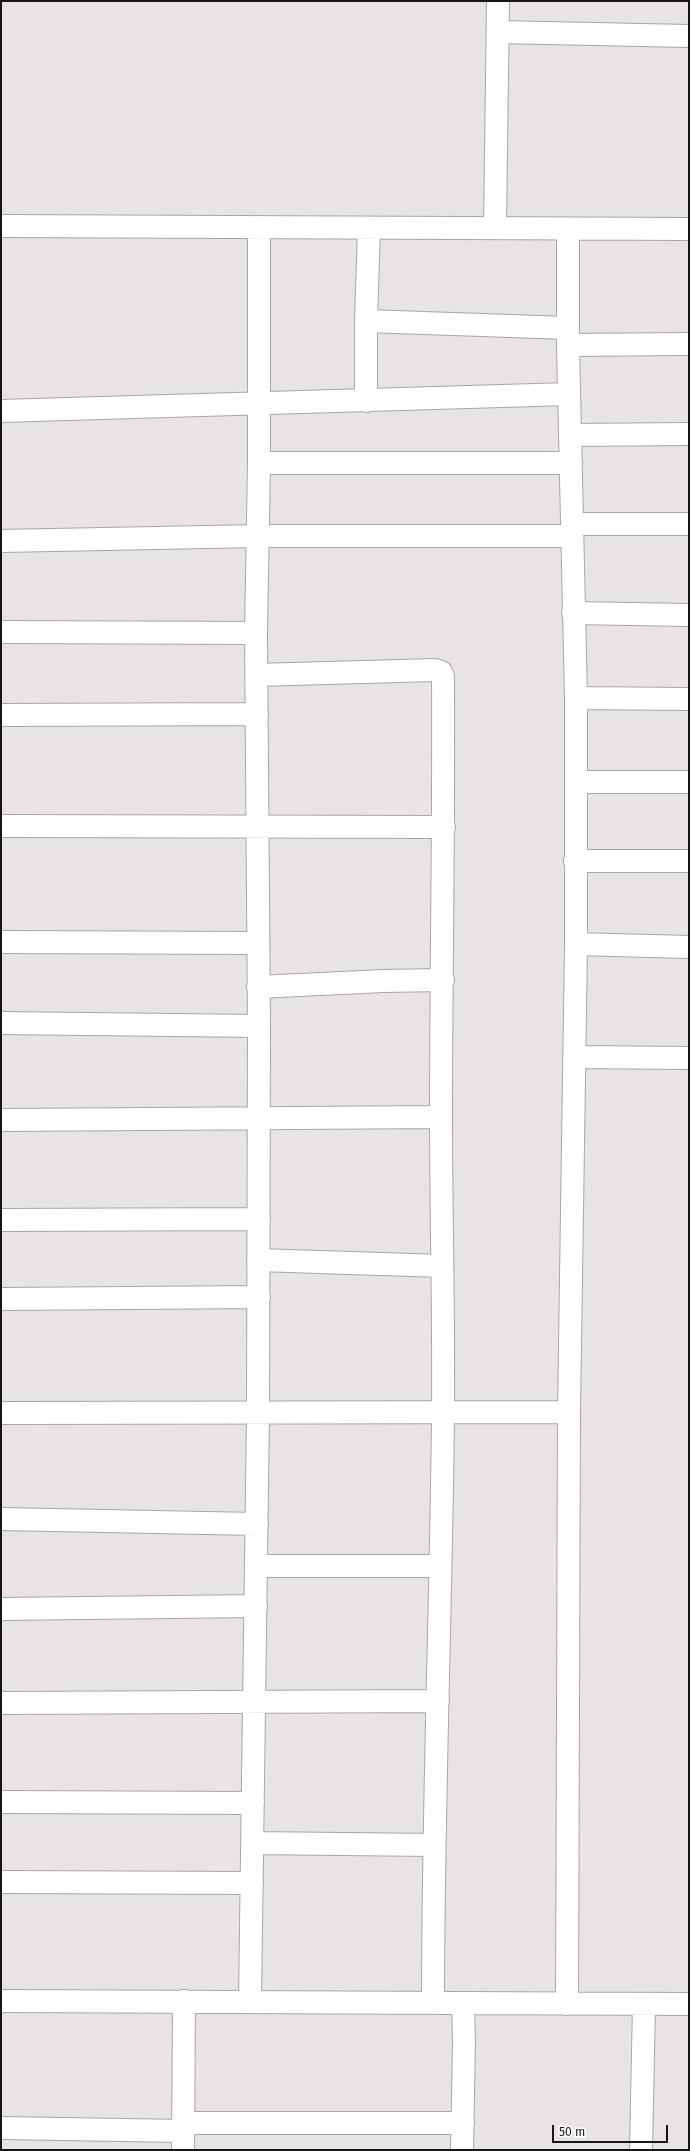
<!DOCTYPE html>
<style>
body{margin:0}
#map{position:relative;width:690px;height:2151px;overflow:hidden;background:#e8e3e4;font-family:"Fira Sans",sans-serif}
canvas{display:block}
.frame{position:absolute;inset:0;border:2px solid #171515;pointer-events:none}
.scale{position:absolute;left:552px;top:2125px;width:116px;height:18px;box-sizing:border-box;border:2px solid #171515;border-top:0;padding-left:5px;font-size:12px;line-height:14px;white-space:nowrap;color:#171515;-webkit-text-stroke:3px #fff;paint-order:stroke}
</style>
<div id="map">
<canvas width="690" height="2151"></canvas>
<div class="frame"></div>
<div class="scale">50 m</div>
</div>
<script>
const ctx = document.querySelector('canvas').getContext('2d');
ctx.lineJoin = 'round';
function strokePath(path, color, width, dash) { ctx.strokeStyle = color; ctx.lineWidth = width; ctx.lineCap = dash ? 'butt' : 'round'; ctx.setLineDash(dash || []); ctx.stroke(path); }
const minor = new Path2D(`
 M 498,32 L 689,36
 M 1,226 L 689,229
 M 495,228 L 498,1
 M 366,321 L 568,328
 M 568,345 L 689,344
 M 366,401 L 366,321 L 369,228
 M 1,411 L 569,394
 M 570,435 L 689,434
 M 259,463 L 571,463
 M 572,524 L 689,524
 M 1,541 L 258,536 L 572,536
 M 573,613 L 689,615
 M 1,632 L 256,633
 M 256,675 L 435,670 L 441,672 L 443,676 C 444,823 441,970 441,1116 C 441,1216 444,1316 443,1416 C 441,1612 433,1807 433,2003
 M 576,698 L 689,699
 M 1,715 L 257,714
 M 576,782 L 689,782
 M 1,826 L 444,827
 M 575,861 L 689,861
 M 1,942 L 258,943
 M 576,944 L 689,947
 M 258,987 L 383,981 L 443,980
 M 1,1023 L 259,1026
 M 574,1057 L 689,1058
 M 1,1120 L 441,1117
 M 1,1220 L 259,1219
 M 258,1260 L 442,1266
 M 1,1299 L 259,1297
 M 1,1413 L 569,1412
 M 1,1519 L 257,1524
 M 256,1566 L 440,1566
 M 1,1609 L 256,1606
 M 1,1703 L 438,1701
 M 1,1802 L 253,1803
 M 252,1843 L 433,1845
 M 1,1882 L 252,1883
 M 1,2001 L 689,2004
 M 250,2002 L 258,1413 L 259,1026 L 256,633 L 259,463 L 259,227
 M 567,2004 L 569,1412 L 576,944 L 576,698 L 568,345 L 568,229
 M 184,2123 L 463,2123
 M 1,2128 L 184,2131
 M 183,2150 L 184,2001
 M 462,2150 L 464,2041 L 463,2003
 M 641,2150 L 644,2004`);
strokePath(minor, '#aaa5a6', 24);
strokePath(minor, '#fff', 22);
</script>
